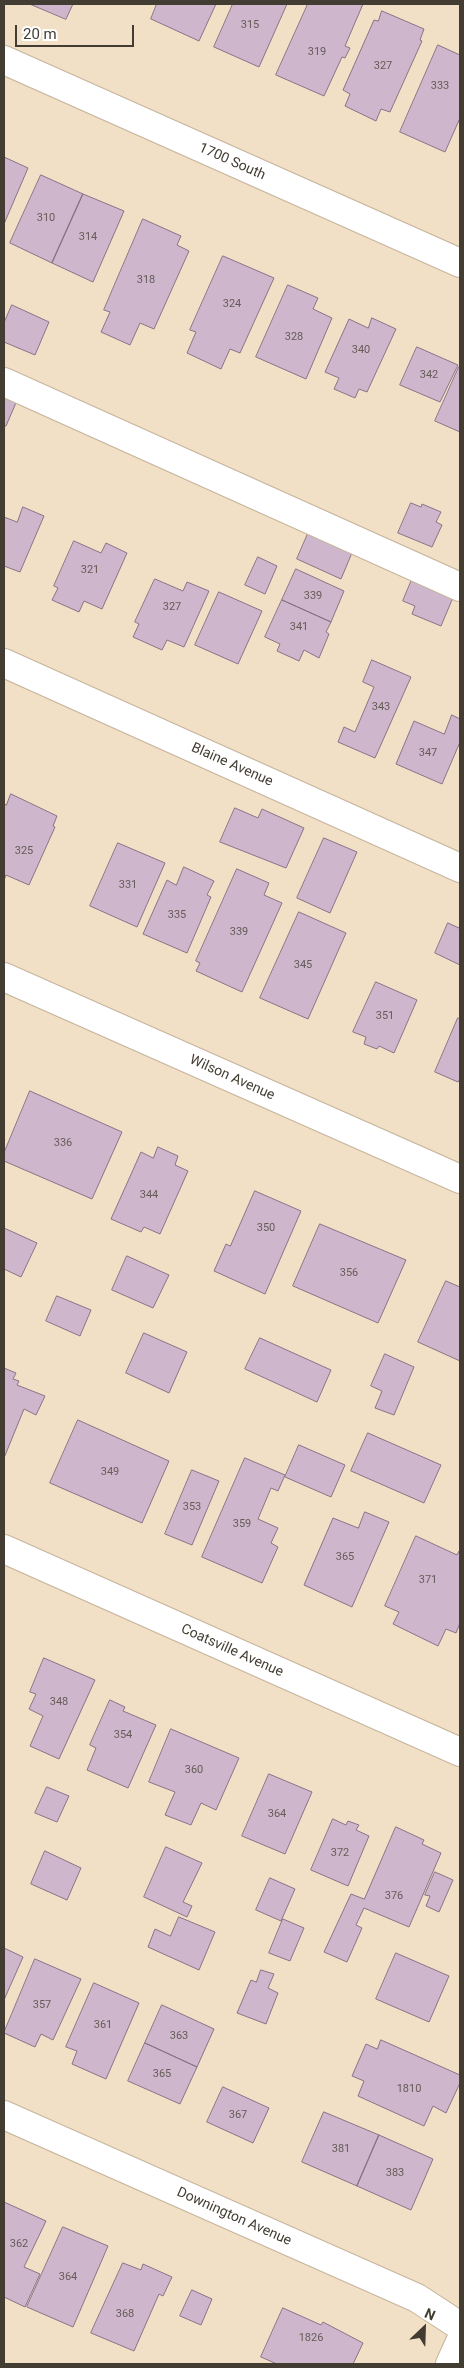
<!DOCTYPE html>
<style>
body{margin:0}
#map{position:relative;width:464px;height:2368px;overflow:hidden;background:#f1dfc6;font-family:Roboto,sans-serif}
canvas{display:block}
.frame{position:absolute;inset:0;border:5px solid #433c32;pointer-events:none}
.north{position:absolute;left:399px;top:2303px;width:50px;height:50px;-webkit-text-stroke:4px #fff;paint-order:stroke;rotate:24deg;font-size:14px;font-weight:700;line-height:20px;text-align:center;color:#433c32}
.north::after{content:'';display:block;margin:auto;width:18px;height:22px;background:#433c32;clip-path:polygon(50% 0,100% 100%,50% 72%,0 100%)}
.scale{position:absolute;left:15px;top:25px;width:119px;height:22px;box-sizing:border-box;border:2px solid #433c32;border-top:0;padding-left:6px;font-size:15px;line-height:18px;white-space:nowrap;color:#433c32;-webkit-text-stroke:4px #fff;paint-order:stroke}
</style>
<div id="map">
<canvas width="464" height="2368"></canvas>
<div class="frame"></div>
<div class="north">N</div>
<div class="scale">20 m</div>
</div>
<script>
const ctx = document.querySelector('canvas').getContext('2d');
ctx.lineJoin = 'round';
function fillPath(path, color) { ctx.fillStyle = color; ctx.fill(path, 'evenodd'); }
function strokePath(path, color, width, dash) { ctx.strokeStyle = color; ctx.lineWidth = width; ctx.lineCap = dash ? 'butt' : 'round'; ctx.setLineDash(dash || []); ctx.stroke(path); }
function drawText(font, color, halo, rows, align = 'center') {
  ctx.font = font + ' Roboto,sans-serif'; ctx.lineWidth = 4; ctx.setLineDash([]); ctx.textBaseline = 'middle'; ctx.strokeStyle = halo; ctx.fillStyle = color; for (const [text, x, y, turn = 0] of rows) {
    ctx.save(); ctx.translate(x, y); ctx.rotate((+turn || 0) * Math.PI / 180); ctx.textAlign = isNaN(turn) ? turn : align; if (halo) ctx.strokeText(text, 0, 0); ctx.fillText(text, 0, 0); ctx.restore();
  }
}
const building = new Path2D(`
 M 30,4 L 73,4 L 66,19 Z
 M 157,4 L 216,4 L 199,41 L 151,19 Z
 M 233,4 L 287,4 L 259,67 L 214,47 Z
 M 308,4 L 363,4 L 345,46 L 350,48 L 345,58 L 342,57 L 324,96 L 276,75 Z
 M 382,11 L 424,29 L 420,40 L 422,41 L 390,112 L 381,109 L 376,121 L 345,106 L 350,94 L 343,90 L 374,20 L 378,21 Z
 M 438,45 L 460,55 L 460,118 L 445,152 L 400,132 Z
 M 4,157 L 28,168 L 4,224 Z
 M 41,175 L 83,194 L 52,263 L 10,243 Z
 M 83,194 L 124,211 L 93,282 L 52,263 Z
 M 143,219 L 181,236 L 177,245 L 189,251 L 154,329 L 140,323 L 130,345 L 101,332 L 110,312 L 104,310 Z
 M 223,256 L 274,278 L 240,353 L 230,349 L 221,369 L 187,353 L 196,332 L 190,330 Z
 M 288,285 L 318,298 L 313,309 L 332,318 L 306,379 L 256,357 Z
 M 12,305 L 49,322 L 35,355 L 4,342 L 4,323 Z
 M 372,318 L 396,329 L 367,392 L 359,389 L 355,398 L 334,389 L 339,378 L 325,372 L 349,319 L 368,328 Z
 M 417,347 L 458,365 L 440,402 L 400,385 Z
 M 459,367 L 460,367 L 460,432 L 435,421 Z
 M 4,391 L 18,398 L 6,426 L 4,426 Z
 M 411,503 L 421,507 L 422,504 L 441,512 L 436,522 L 442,525 L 432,547 L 398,533 Z
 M 23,507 L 44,516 L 20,572 L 4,566 L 4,517 L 17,522 Z
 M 310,529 L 354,548 L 341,579 L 297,559 Z
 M 74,541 L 101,553 L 106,543 L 127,553 L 102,609 L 84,601 L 79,612 L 52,600 L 58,588 L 54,586 Z
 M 258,557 L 277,566 L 265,594 L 245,585 Z
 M 296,569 L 344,591 L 331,622 L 282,600 Z
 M 416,570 L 457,588 L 441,626 L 412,614 L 415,606 L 403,601 Z
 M 155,579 L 183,591 L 187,582 L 209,591 L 184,647 L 167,640 L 162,650 L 133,637 L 139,624 L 135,622 Z
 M 219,592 L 262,611 L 238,664 L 195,645 Z
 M 282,600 L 331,622 L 326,632 L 329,634 L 319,658 L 304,650 L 299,661 L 277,651 L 280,644 L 265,637 Z
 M 372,660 L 411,677 L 375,758 L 338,742 L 344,727 L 355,732 L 374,687 L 363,682 Z
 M 452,715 L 460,719 L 460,742 L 442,784 L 396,764 L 414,721 L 444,734 Z
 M 11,794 L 57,816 L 53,826 L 55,827 L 29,885 L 6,875 L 4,880 L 4,804 L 6,805 Z
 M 235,808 L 258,818 L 262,809 L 304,828 L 286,868 L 220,842 Z
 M 324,838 L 357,852 L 330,913 L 297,898 Z
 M 118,843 L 165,863 L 137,927 L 90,906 Z
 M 184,867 L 214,881 L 207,895 L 211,897 L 187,953 L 143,934 L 167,880 L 176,885 Z
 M 237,869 L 269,883 L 264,895 L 282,903 L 242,992 L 196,971 L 200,963 L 196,961 Z
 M 299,912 L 346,933 L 308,1019 L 260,998 Z
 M 448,923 L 459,928 L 460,924 L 460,965 L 435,953 Z
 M 376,982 L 417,1000 L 394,1053 L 379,1046 L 377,1049 L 364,1044 L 366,1037 L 353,1032 Z
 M 458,1018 L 460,1019 L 460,1079 L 458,1082 L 435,1072 Z
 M 30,1091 L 122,1132 L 92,1199 L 4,1161 L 4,1153 Z
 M 158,1147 L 178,1156 L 175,1165 L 188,1171 L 160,1234 L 144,1227 L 141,1232 L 111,1219 L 141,1152 L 153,1158 Z
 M 255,1191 L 301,1211 L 265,1294 L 214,1271 L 226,1244 L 230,1246 Z
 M 320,1224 L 406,1260 L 378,1323 L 293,1286 Z
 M 4,1228 L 37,1243 L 21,1277 L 4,1269 Z
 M 127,1256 L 169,1275 L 153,1308 L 112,1290 Z
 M 446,1281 L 460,1287 L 460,1361 L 418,1342 Z
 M 57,1296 L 91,1310 L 80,1336 L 46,1321 Z
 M 144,1333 L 187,1352 L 169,1393 L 126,1373 Z
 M 260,1338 L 331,1370 L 317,1402 L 245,1369 Z
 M 385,1354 L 414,1367 L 394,1415 L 375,1408 L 382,1391 L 371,1386 Z
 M 4,1368 L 16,1373 L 13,1379 L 19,1381 L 17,1385 L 45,1396 L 36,1415 L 24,1409 L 4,1458 Z
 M 78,1420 L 169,1461 L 142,1523 L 50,1483 Z
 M 368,1433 L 441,1465 L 424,1503 L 351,1471 Z
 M 299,1445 L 345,1465 L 331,1497 L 285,1477 Z
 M 245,1458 L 285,1475 L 278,1491 L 271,1488 L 258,1519 L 278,1528 L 271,1543 L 278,1547 L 262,1583 L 202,1557 Z
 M 192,1470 L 219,1481 L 192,1545 L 165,1534 Z
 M 365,1512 L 389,1522 L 352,1607 L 304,1585 L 333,1518 L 358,1528 Z
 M 416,1536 L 457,1555 L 459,1551 L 460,1552 L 460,1623 L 456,1633 L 446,1629 L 438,1646 L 393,1624 L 399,1612 L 385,1606 Z
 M 44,1658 L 95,1680 L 59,1759 L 30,1746 L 43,1716 L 29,1709 L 36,1694 L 30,1692 Z
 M 110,1700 L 125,1707 L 123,1711 L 156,1725 L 128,1788 L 87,1770 L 96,1748 L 90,1745 Z
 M 171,1729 L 239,1758 L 216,1810 L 201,1803 L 191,1825 L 165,1815 L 175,1792 L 149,1782 Z
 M 269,1774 L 312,1792 L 285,1854 L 242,1836 Z
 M 47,1787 L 69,1796 L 57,1822 L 35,1813 Z
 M 333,1819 L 346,1825 L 348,1821 L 359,1825 L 356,1830 L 369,1836 L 348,1886 L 311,1870 Z
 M 396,1827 L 424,1840 L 422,1844 L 441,1853 L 409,1927 L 364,1908 L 356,1925 L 362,1928 L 347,1962 L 324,1952 L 351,1894 L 364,1899 Z
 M 166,1847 L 202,1863 L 183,1902 L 192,1906 L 187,1917 L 144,1897 Z
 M 45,1851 L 81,1868 L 67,1900 L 31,1884 Z
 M 435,1872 L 453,1880 L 439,1912 L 426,1906 L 430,1896 L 425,1895 Z
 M 270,1878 L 295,1889 L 281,1921 L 256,1910 Z
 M 179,1917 L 215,1932 L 199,1970 L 148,1947 L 155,1929 L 170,1936 Z
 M 283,1919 L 304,1928 L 290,1961 L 269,1953 Z
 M 4,1948 L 23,1957 L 4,2000 Z
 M 396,1953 L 449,1976 L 429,2022 L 376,1999 Z
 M 35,1959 L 81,1979 L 53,2040 L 41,2034 L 35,2047 L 4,2033 Z
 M 261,1970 L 274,1974 L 268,1988 L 278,1993 L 266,2024 L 237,2013 L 251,1980 L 256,1982 Z
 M 94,1983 L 139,2003 L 106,2079 L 72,2064 L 77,2051 L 66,2047 Z
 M 162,2005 L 214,2029 L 197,2067 L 145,2043 Z
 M 381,2040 L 460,2075 L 460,2083 L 446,2113 L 433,2106 L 424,2126 L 358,2096 L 364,2081 L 352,2076 L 366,2044 L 377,2049 Z
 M 145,2043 L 197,2067 L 180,2104 L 128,2081 Z
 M 223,2087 L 269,2108 L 253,2143 L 207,2122 Z
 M 324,2112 L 379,2135 L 357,2186 L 302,2162 Z
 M 379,2135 L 433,2159 L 411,2210 L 357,2186 Z
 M 4,2202 L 46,2221 L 24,2267 L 40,2274 L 25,2307 L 4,2297 Z
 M 63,2227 L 108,2246 L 73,2327 L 27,2307 Z
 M 123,2263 L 141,2270 L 143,2264 L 172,2277 L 163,2296 L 159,2294 L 134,2351 L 91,2333 Z
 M 192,2290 L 212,2299 L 201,2325 L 180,2316 Z
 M 283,2308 L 321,2325 L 323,2322 L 363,2343 L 353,2364 L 277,2364 L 261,2357 Z`);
fillPath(building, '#ceb7cc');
strokePath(building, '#887387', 1);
const minor = new Path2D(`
 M 4,60 L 460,263
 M 4,382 L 460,587
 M 4,663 L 460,868
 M 4,977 L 460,1179
 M 4,1549 L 460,1752
 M 4,2115 L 417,2298 L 460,2326
 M 450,2364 L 460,2342`);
strokePath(minor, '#c6b59d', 30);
strokePath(minor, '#fff', 28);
drawText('11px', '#665b58', null, [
 ["315",250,25],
 ["319",317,52],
 ["327",383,66],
 ["333",440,86],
 ["310",46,218],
 ["314",88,237],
 ["318",146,280],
 ["324",232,304],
 ["328",294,337],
 ["340",361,350],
 ["342",429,375],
 ["321",90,570],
 ["339",313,596],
 ["327",172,607],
 ["341",299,627],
 ["343",381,707],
 ["347",428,753],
 ["325",24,851],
 ["331",128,885],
 ["335",177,915],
 ["339",239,932],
 ["345",303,965],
 ["351",385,1016],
 ["336",63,1143],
 ["344",149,1195],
 ["350",266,1228],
 ["356",349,1273],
 ["349",110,1472],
 ["353",192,1507],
 ["359",242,1524],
 ["365",345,1557],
 ["371",428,1580],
 ["348",59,1702],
 ["354",123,1735],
 ["360",194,1770],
 ["364",277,1814],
 ["372",340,1853],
 ["376",394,1896],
 ["357",42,2005],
 ["361",103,2025],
 ["363",179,2036],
 ["365",162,2074],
 ["1810",409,2089],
 ["367",238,2115],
 ["381",341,2149],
 ["383",395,2173],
 ["362",19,2244],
 ["364",68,2277],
 ["368",125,2314],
 ["1826",311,2338]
]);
drawText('14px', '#433c32', '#fff', [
 ["1700 South",232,162,24],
 ["Blaine Avenue",232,765,24],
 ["Wilson Avenue",232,1078,24],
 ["Coatsville Avenue",232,1651,24],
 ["Downington Avenue",234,2217,24]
]);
</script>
